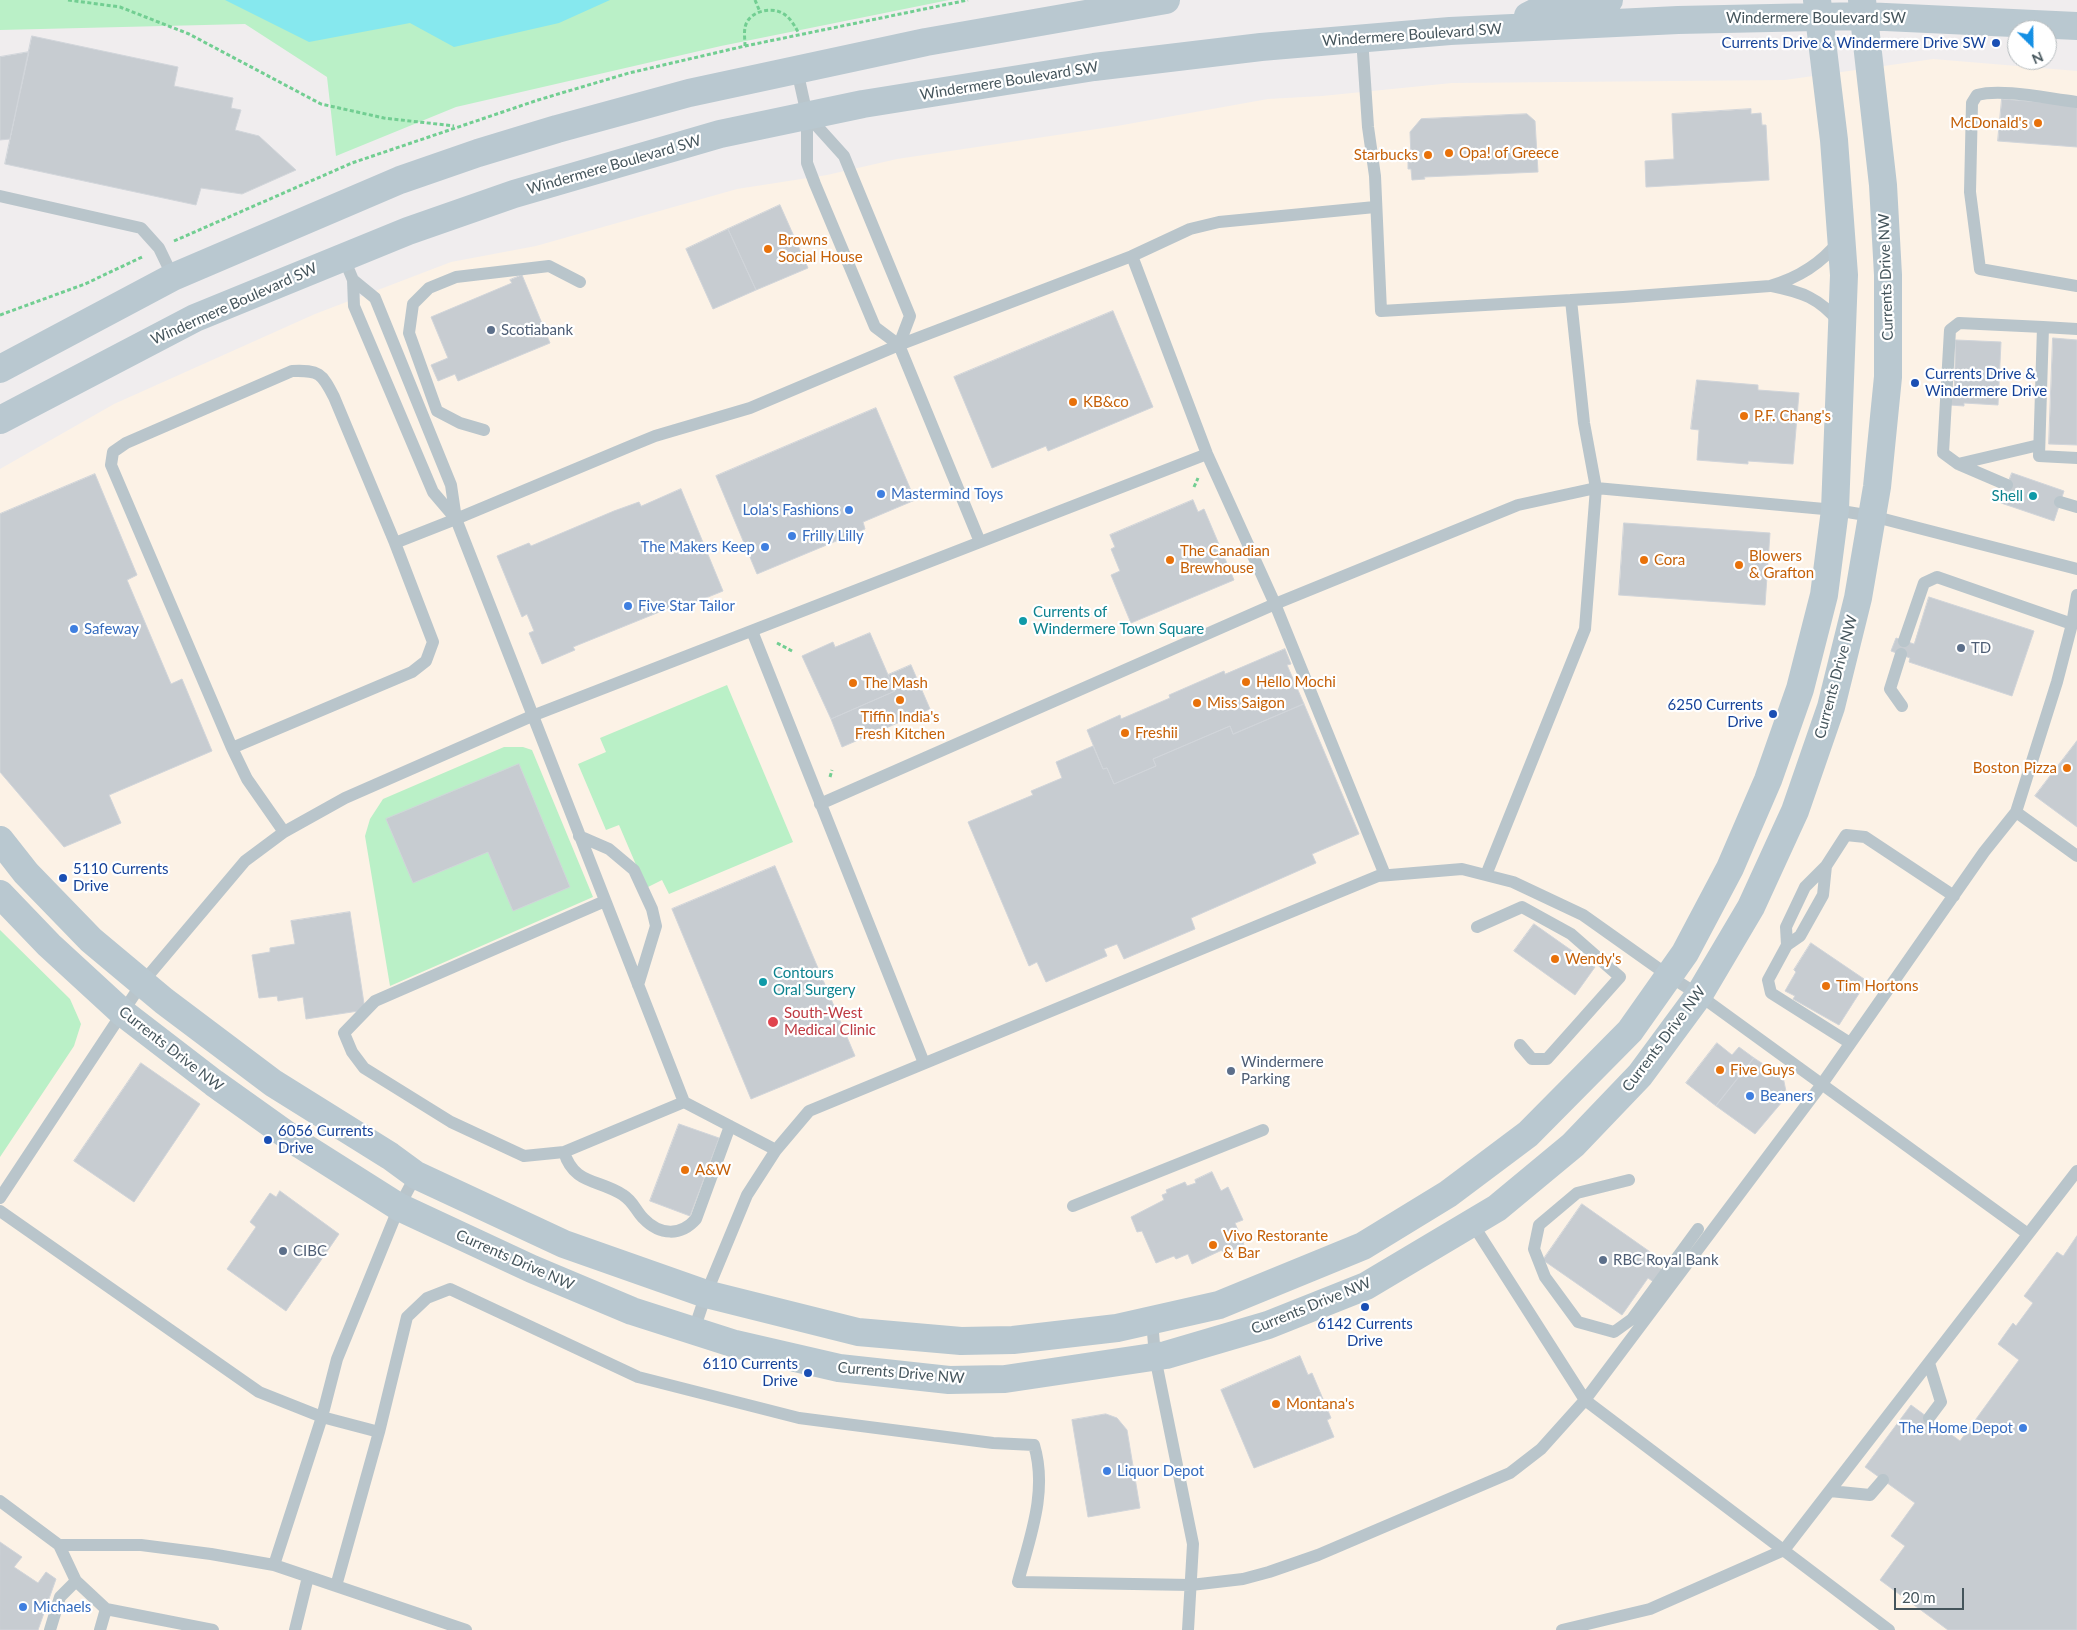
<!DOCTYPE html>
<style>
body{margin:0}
#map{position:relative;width:2077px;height:1630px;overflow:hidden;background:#f0edee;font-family:Lato,sans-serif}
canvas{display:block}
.north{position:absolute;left:2007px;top:20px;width:50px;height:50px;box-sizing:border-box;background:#fff;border:1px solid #b5bbbe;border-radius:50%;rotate:157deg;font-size:14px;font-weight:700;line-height:20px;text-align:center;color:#45555c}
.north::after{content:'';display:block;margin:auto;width:18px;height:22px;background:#148fe4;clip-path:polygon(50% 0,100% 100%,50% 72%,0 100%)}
.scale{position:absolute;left:1894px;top:1588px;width:70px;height:22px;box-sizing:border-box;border:2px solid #45555c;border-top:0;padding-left:6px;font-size:15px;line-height:18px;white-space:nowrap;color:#45555c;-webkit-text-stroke:4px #fff;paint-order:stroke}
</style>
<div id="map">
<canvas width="2077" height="1630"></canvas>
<div class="north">N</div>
<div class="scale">20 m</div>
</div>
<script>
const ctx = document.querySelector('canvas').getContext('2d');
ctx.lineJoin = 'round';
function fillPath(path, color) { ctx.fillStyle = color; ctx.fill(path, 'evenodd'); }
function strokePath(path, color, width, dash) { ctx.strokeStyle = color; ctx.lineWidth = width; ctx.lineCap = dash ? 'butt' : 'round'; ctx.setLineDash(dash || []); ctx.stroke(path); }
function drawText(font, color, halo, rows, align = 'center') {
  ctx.font = font + ' Lato,sans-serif'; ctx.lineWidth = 4.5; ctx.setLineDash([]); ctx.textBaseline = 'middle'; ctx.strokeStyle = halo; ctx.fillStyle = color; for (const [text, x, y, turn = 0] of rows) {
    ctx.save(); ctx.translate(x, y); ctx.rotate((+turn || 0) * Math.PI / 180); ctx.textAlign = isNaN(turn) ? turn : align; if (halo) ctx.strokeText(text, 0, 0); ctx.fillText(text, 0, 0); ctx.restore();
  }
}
fillPath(new Path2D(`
 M 1933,59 L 2077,71 L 2077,1630 L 0,1630 L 0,469 L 114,404 L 315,314 L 451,262 L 536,246 L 737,189 L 827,175 L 897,159 L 1117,126 L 1268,99 L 1322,96 L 1452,83 L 1785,80 Z`), '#fcf2e6');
fillPath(new Path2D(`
 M 0,0 L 949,0 L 721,46 L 456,107 L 336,156 L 327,77 L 245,24 L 0,30 Z
 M 727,685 L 793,842 L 669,894 L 662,880 L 646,888 L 619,825 L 606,830 L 578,764 L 606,752 L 600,738 Z
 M 504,747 L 523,747 L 532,750 L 593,897 L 390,986 L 365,836 L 370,819 L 383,799 Z
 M 0,930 L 70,999 L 81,1024 L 74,1046 L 0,1157 Z`), '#baf0c7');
fillPath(new Path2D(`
 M 225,0 L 610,0 L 559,23 L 454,47 L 410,23 L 309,42 Z`), '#86e8ee');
const building = new Path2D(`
 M 32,36 L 178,67 L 174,86 L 233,98 L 231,108 L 241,110 L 235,130 L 259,136 L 296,170 L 242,194 L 201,188 L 196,205 L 5,164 Z
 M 29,52 L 10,139 L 0,140 L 0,57 Z
 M 2002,99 L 2077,105 L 2077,147 L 1998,141 Z
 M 1751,109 L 1751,114 L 1761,113 L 1762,125 L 1766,125 L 1769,180 L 1646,187 L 1645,161 L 1674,159 L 1672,114 Z
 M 1527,114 L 1535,121 L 1538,172 L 1424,177 L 1425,179 L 1412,180 L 1411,169 L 1408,169 L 1408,157 L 1411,157 L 1410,132 L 1421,119 Z
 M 780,205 L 808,268 L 756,290 L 728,229 Z
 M 728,229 L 756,290 L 713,309 L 686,249 Z
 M 522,275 L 550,343 L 458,381 L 455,374 L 438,381 L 431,365 L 448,358 L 431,317 L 512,283 L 510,280 Z
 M 1113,311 L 1153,407 L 1048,451 L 1046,446 L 992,468 L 954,377 Z
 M 2053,338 L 2077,340 L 2077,445 L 2049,444 Z
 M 1956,340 L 2001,342 L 1998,405 L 1964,403 L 1964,406 L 1950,405 L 1951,392 L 1954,392 Z
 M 1697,380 L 1758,385 L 1758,390 L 1799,393 L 1793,464 L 1748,461 L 1748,464 L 1697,460 L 1699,430 L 1691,429 Z
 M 876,408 L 915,500 L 863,522 L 865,529 L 757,574 L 716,476 Z
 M 2012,473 L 2064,491 L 2054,521 L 2001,503 Z
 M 95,474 L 137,575 L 127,580 L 171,684 L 182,679 L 212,751 L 109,795 L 121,823 L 64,847 L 0,772 L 0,514 Z
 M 681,489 L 723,591 L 681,608 L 679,604 L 573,647 L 575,650 L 542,664 L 529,633 L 534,631 L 527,614 L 522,617 L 497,556 L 529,543 L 531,546 L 614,511 L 639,502 L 641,506 Z
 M 1193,500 L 1198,512 L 1204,509 L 1234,580 L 1131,623 L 1111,575 L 1120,571 L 1111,549 L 1115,547 L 1110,535 Z
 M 1624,523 L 1770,533 L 1765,605 L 1619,595 Z
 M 1929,597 L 2034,631 L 2012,696 L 1909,662 L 1910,658 L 1891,651 L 1896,638 L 1914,644 Z
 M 870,633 L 895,691 L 831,719 L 802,656 L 833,642 L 835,647 Z
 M 1285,649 L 1291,664 L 1287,665 L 1304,704 L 1233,734 L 1230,726 L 1153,759 L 1156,766 L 1114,784 L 1107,768 L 1103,769 L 1087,730 L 1120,715 L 1121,719 L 1170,698 L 1169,695 L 1224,671 L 1225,674 Z
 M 911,665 L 930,709 L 842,747 L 831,719 L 895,691 L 888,675 Z
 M 1304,704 L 1359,834 L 1312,854 L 1316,863 L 1191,918 L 1195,929 L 1124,959 L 1117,944 L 1104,949 L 1107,956 L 1046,982 L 1037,962 L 1029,966 L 968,822 L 1033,795 L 1031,791 L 1062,778 L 1056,762 L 1093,746 L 1103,769 L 1107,768 L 1114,784 L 1156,766 L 1153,759 L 1230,726 L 1233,734 Z
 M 2077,741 L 2077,827 L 2035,796 Z
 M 519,764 L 570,887 L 513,911 L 488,852 L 413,883 L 386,819 Z
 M 775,866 L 855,1056 L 751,1099 L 672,909 Z
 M 350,912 L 365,1010 L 306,1019 L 303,997 L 278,1001 L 277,996 L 259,998 L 252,955 L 270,952 L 270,948 L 295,944 L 291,921 Z
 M 1534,924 L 1595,967 L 1575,995 L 1514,951 Z
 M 1811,943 L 1867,981 L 1839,1025 L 1793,999 L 1795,996 L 1785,991 L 1796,972 L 1794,970 Z
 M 1717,1043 L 1732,1055 L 1739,1047 L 1754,1058 L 1716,1106 L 1686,1083 Z
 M 1754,1058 L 1783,1077 L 1787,1096 L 1755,1134 L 1716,1106 Z
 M 141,1063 L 200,1104 L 134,1202 L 74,1161 Z
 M 679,1124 L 719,1138 L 690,1216 L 650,1201 Z
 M 1212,1172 L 1221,1191 L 1228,1187 L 1243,1220 L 1235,1223 L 1244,1245 L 1223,1254 L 1222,1250 L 1192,1264 L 1188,1254 L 1176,1259 L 1174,1256 L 1156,1263 L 1142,1231 L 1137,1232 L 1131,1217 L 1164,1200 L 1162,1195 L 1167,1193 L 1166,1190 L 1185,1182 L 1187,1186 L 1196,1183 L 1195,1180 Z
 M 280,1191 L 339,1234 L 286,1311 L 227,1269 L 256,1227 L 250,1222 L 270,1193 L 276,1197 Z
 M 1582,1204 L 1663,1261 L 1658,1267 L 1671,1276 L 1662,1288 L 1648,1278 L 1622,1315 L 1543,1260 Z
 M 2077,1236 L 2077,1630 L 1948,1630 L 1880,1580 L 1905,1546 L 1891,1536 L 1915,1503 L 1865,1467 L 1911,1405 L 1960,1441 L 2019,1360 L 1998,1344 L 2013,1323 L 2016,1326 L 2033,1303 L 2024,1296 L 2057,1252 L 2063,1256 Z
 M 1300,1356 L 1308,1375 L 1312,1373 L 1331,1418 L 1327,1420 L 1334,1437 L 1254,1468 L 1221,1390 Z
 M 1106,1414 L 1117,1418 L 1127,1430 L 1140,1508 L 1088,1517 L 1072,1420 Z
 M 0,1542 L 22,1557 L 14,1567 L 38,1583 L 46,1572 L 56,1579 L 38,1630 L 0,1630 Z`);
fillPath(building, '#c7ccd1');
strokePath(building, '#d1d5da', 1);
strokePath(new Path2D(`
 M 68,0 L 120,7 L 189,34 L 321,104 L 384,118 L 454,126
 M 755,0 L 760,12
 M 745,46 C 745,38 743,29 747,22 C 753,11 771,7 782,13 C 790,17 795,26 799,34
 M 174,241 L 352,163 L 538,100 L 629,73 L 745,46 L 968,0
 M 0,315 L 85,284 L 142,257
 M 1194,487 L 1198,478
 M 777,643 L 794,652
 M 830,777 L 832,770`), '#72ce92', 3, [4, 2.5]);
strokePath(new Path2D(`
 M 1362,38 L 1368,127 L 1375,176 L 1381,311 L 1623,297 L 1770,286 C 1798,278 1821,264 1839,241
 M 797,70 L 807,115 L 807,163 L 815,184 L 875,327 L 899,345 L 980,542
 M 2077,102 C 2049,99 2002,88 1977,95 L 1972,103 L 1970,192 L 1980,269 L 2077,286
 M 807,115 L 844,156 L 910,316 L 899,345
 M 0,196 L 141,228 L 159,248 L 173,277
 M 343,256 L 353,280 L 354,306 L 433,492 L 456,519
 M 1132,256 L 1190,229 L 1219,222 L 1375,207
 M 353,280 L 375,298 L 451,485 L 456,519 L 684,1102 L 776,1150
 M 1772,286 C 1802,292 1819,298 1839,322
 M 2077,329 L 2043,327 L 2039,456 L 2077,458
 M 484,430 L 460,423 L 437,411 L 409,333 L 413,304 L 429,288 L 456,277 L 549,266 L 580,282
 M 2039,445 L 1958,464 L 1943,453 L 1950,330 L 1959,323 L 2043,327
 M 1958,464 L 2007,485
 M 2060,502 L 2077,507
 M 395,543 L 456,519 L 633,445 L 655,436 L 750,408 L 899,345 L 1132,256 L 1207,454 L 1275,604 L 1385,875
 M 752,631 L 924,1063
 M 1904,641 L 1924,583 L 1937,577 L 2072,624
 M 1901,654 L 1890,689 L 1902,706
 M 232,748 L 412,672 L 426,661 L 433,642 L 395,543 L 334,397 C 322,373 319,370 292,371 L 126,443 L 113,452 L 111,465 L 232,748 L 247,779 L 284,832
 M 820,804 L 1275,604 L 1518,505 L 1596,488 L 1835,510 L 1872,516 L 2077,569
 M 2016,812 L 2077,856
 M 579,836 L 609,849 L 634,870 L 652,909 L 656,926 L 638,985
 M 1486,875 L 1585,629 L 1596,488 L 1584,423 L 1571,300
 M 605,901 L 375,1001 L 344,1033 L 352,1052 L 364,1068 L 451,1122 L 524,1156 L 564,1152 L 684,1102
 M 1477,927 L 1522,907 L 1571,934 L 1620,977 L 1547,1059 L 1532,1059 L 1520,1045
 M 1787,945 L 1800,936 L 1823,895 L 1826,866
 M 1850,1043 L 1771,993 L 1768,980 L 1787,945 L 1786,927 L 1805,887 L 1826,866 L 1846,835 L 1865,837 L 1954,896
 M 564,1152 C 574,1185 599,1179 623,1195 C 633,1201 636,1211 643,1218 C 660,1236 681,1236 696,1219 L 730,1126
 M 1629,1180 L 1577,1193 L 1539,1225 L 1534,1249 L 1545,1277 L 1578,1322 L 1614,1332 L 1632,1319 L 1698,1229
 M 0,1198 L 142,983 L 245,861 L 284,832 L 345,798 L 532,716 L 1207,454
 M 1073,1206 L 1263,1130
 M 0,1211 L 259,1392 L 322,1417 L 379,1432 L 407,1317 L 427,1298 L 450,1289 L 638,1377 L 799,1418 L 993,1443 L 1034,1445 C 1048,1491 1030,1537 1018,1582 L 1191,1585 L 1243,1579 L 1269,1572 L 1318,1555 L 1510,1473 L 1541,1449 L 1585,1400 L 1822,1084 L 1984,852 L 2016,812 L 2057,682 L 2072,624 L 2077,595
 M 1472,1223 L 1585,1400 L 1889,1630
 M 1152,1320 L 1155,1357 L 1193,1544 L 1188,1630
 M 694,1330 L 706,1294 L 747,1195 L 776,1150 L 809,1111 L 1378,876 L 1462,869 L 1513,882 L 1583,915 L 1669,976 L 1699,995 L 2028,1234
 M 1929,1363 L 1941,1402 L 1929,1418
 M 1830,1491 L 1870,1495 L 1883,1480
 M 0,1501 L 59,1545 L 141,1545 L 211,1554 L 274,1565 L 466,1630
 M 274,1565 L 322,1417 L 337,1359 L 399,1207 L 416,1175
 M 76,1581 L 106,1609 L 213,1630
 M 336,1586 L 379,1432
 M 50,1630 L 60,1597 L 76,1581 L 59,1545
 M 100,1630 L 106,1609
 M 295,1630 L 308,1577
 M 1562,1630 L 1650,1609 L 1784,1550 L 2077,1171`), '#b9c5cb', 12);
strokePath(new Path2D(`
 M 1528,16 L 1542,9 L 1609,0
 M 0,369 L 173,277 L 400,180 L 478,153 L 557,129 L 689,93 L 926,42 L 1166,0
 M 0,420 L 195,318 L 408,231 L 514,194 L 720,134 L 863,104 L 1094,67 L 1261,47 L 1450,31 L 1678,20 L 1864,16 L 2077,26
 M 0,840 L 26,873 L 91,940 L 164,1001 L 273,1083 L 390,1156 L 416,1175 L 564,1244 L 706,1294 L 858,1332 L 961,1341 L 1013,1340 L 1117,1328 L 1219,1305 L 1363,1246 L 1448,1194 L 1528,1134 L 1630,1031 L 1685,953 L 1730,868 L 1768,780 L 1800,689 L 1824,595 L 1835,510 L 1844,275 L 1834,140 L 1817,0
 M 0,894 L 49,945 L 123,1013 L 214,1083 L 301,1145 L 399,1207 L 532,1269 L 632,1311 L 735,1344 L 839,1368 L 949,1380 L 1005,1379 L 1166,1355 L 1268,1325 L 1366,1286 L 1497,1208 L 1573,1145 L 1640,1075 L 1699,995 L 1751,907 L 1795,811 L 1831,707 L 1858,598 L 1877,487 L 1888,377 L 1888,275 L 1883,185 L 1862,0`), '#b9c8d0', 28);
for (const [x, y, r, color] of [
 [1996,43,5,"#1a4fb4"],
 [2038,123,5,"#e8710a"],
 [1449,153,5,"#e8710a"],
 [1428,155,5,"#e8710a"],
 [768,249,5,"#e8710a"],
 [491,330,5,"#5c6f8a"],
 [1915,383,5,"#1a4fb4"],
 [1073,402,5,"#e8710a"],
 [1744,416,5,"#e8710a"],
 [881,494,5,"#3f7fe0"],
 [2033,496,5,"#0f9aa8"],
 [849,510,5,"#3f7fe0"],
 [792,536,5,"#3f7fe0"],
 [765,547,5,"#3f7fe0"],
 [1170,560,5,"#e8710a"],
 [1644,560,5,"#e8710a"],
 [1739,565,5,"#e8710a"],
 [628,606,5,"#3f7fe0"],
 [1023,621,5,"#0f9aa8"],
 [74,629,5,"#3f7fe0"],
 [1961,648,5,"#5c6f8a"],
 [1246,682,5,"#e8710a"],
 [853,683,5,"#e8710a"],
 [900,700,5,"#e8710a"],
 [1197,703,5,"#e8710a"],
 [1773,714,5,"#1a4fb4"],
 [1125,733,5,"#e8710a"],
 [2067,768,5,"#e8710a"],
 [63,878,5,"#1a4fb4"],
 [1555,959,5,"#e8710a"],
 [763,982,5,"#0f9aa8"],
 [1826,986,5,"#e8710a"],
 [773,1022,6,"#e0444e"],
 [1720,1070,5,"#e8710a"],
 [1231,1071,5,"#5c6f8a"],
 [1750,1096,5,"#3f7fe0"],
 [268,1140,5,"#1a4fb4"],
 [685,1170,5,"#e8710a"],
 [1213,1245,5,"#e8710a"],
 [283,1251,5,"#5c6f8a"],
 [1603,1260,5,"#5c6f8a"],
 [1365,1307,5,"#1a4fb4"],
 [808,1373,5,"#1a4fb4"],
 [1276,1404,5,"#e8710a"],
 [2023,1428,5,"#3f7fe0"],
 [1107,1471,5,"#3f7fe0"],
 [23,1607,5,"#3f7fe0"]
]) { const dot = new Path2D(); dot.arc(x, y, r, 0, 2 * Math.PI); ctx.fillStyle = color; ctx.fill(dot); strokePath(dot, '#fff', 2); }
drawText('15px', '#45555c', '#fff', [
 ["Windermere Boulevard SW",1816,18],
 ["Windermere Boulevard SW",1412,35,-4],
 ["Windermere Boulevard SW",1009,81,-9],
 ["Windermere Boulevard SW",614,165,-16],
 ["Currents Drive NW",1886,277,-92],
 ["Windermere Boulevard SW",234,304,-24],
 ["Currents Drive NW",1836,677,-75],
 ["Currents Drive NW",1664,1039,-53],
 ["Currents Drive NW",171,1049,38],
 ["Currents Drive NW",515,1260,24],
 ["Currents Drive NW",1311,1306,-22],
 ["Currents Drive NW",901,1373,5]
]);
drawText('15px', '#164399', '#fff', [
 ["Currents Drive & Windermere Drive SW",1986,43],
 ["Currents Drive &",1925,374,"left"],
 ["Windermere Drive",1925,391,"left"],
 ["6250 Currents",1763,705],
 ["Drive",1763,722],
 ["5110 Currents",73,869,"left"],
 ["Drive",73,886,"left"],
 ["6056 Currents",278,1131,"left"],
 ["Drive",278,1148,"left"],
 ["6142 Currents",1365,1324,"center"],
 ["Drive",1365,1341,"center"],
 ["6110 Currents",798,1364],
 ["Drive",798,1381]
], 'right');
drawText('15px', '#c56008', '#fff', [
 ["McDonald's",2028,123,"right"],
 ["Opa! of Greece",1459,153],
 ["Starbucks",1418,155,"right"],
 ["Browns",778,240],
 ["Social House",778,257],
 ["KB&co",1083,402],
 ["P.F. Chang's",1754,416],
 ["The Canadian",1180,551],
 ["Brewhouse",1180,568],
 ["Blowers",1749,556],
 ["& Grafton",1749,573],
 ["Cora",1654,560],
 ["Hello Mochi",1256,682],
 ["The Mash",863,683],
 ["Miss Saigon",1207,703],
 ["Tiffin India's",900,717,"center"],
 ["Fresh Kitchen",900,734,"center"],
 ["Freshii",1135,733],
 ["Boston Pizza",2057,768,"right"],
 ["Wendy's",1565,959],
 ["Tim Hortons",1836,986],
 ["Five Guys",1730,1070],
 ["A&W",695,1170],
 ["Vivo Restorante",1223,1236],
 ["& Bar",1223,1253],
 ["Montana's",1286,1404]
], 'left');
drawText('15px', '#4e5e75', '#fff', [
 ["Scotiabank",501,330],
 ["TD",1971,648],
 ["Windermere",1241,1062],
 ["Parking",1241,1079],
 ["CIBC",293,1251],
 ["RBC Royal Bank",1613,1260]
], 'left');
drawText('15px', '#366cbe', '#fff', [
 ["Mastermind Toys",891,494],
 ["Lola's Fashions",839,510,"right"],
 ["Frilly Lilly",802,536],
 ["The Makers Keep",755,547,"right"],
 ["Five Star Tailor",638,606],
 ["Safeway",84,629],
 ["Beaners",1760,1096],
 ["The Home Depot",2013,1428,"right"],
 ["Liquor Depot",1117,1471],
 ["Michaels",33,1607]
], 'left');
drawText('15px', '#0d838f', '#fff', [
 ["Shell",2023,496,"right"],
 ["Currents of",1033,612],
 ["Windermere Town Square",1033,629],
 ["Contours",773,973],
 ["Oral Surgery",773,990]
], 'left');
drawText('15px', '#be3a42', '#fff', [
 ["South-West",784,1013],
 ["Medical Clinic",784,1030]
], 'left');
</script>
